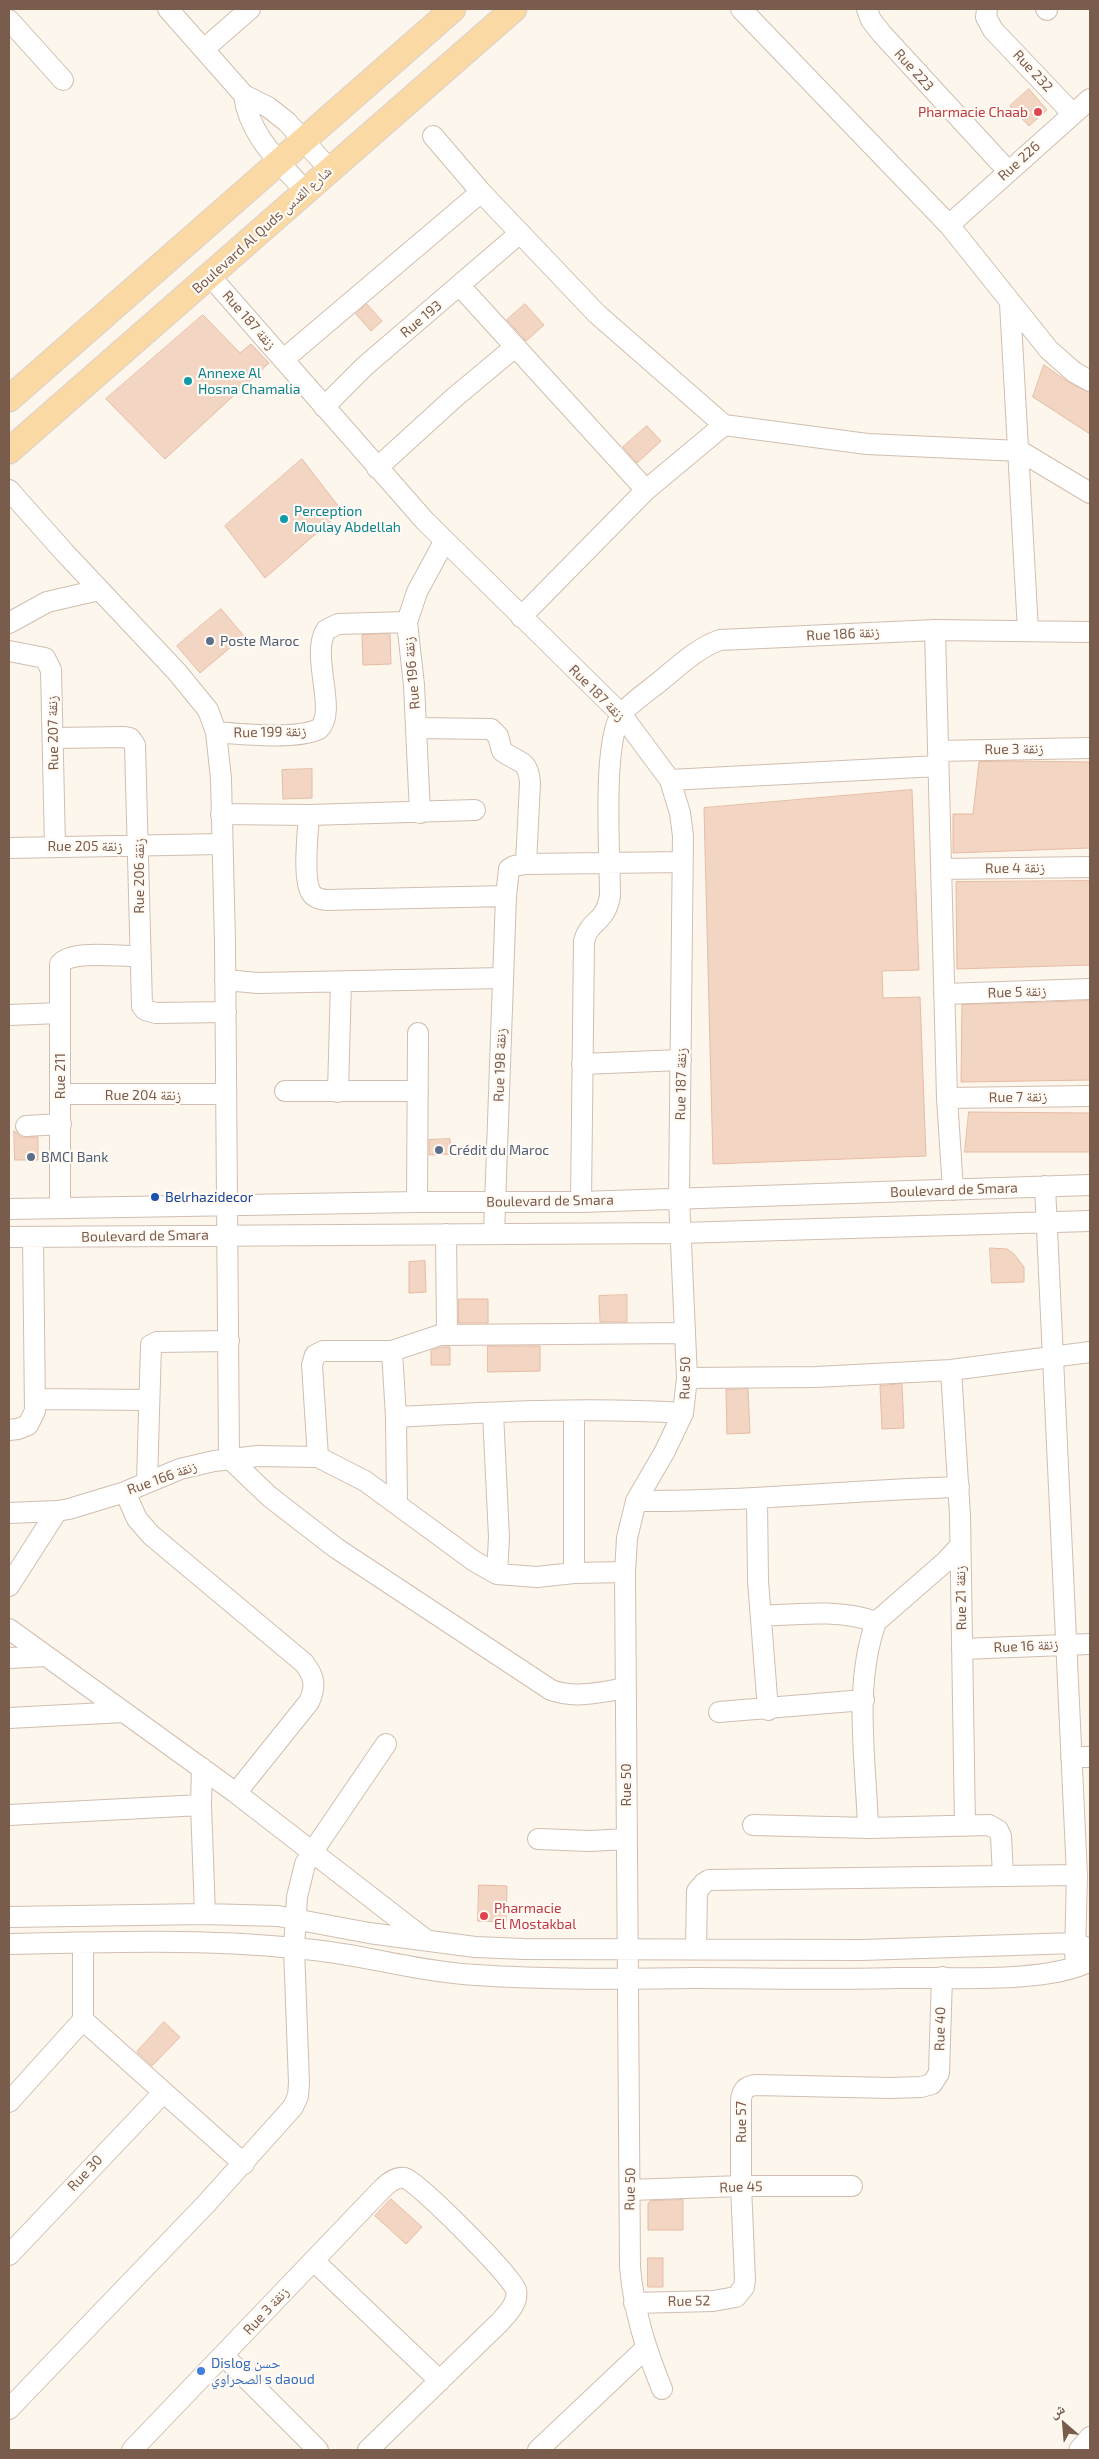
<!DOCTYPE html>
<meta charset="utf-8">
<style>
body{margin:0}
#map{position:relative;width:1099px;height:2459px;overflow:hidden;background:#fdf6ec;font-family:"Exo 2","Noto Naskh Arabic",sans-serif}
canvas{display:block}
.frame{position:absolute;inset:0;border:10px solid #7a5c4d;pointer-events:none}
.north{position:absolute;left:1039px;top:2399px;width:50px;height:50px;-webkit-text-stroke:4px #fffaf3;paint-order:stroke;rotate:333deg;font-size:14px;font-weight:700;line-height:20px;text-align:center;color:#7a5c4d}
.north::after{content:'';display:block;margin:auto;width:18px;height:22px;background:#7a5c4d;clip-path:polygon(50% 0,100% 100%,50% 72%,0 100%)}
</style>
<div id="map">
<canvas width="1099" height="2459"></canvas>
<div class="frame"></div>
<div class="north">ش</div>
</div>
<script>
const ctx = document.querySelector('canvas').getContext('2d');
ctx.lineJoin = 'round';
function fillPath(path, color) { ctx.fillStyle = color; ctx.fill(path, 'evenodd'); }
function strokePath(path, color, width, dash) { ctx.strokeStyle = color; ctx.lineWidth = width; ctx.lineCap = dash ? 'butt' : 'round'; ctx.setLineDash(dash || []); ctx.stroke(path); }
function drawText(font, color, halo, rows, align = 'center') {
  ctx.font = font + ' "Exo 2","Noto Naskh Arabic",sans-serif'; ctx.lineWidth = 4.5; ctx.setLineDash([]); ctx.textBaseline = 'middle'; ctx.strokeStyle = halo; ctx.fillStyle = color; for (const [text, x, y, turn = 0] of rows) {
    ctx.save(); ctx.translate(x, y); ctx.rotate((+turn || 0) * Math.PI / 180); ctx.textAlign = isNaN(turn) ? turn : align; if (halo) ctx.strokeText(text, 0, 0); ctx.fillText(text, 0, 0); ctx.restore();
  }
}
const building = new Path2D(`
 M 1029,89 L 1047,110 L 1029,126 L 1010,106 Z
 M 367,304 L 382,321 L 371,331 L 356,314 Z
 M 525,304 L 544,325 L 526,341 L 507,320 Z
 M 203,315 L 240,353 L 251,344 L 269,363 L 165,459 L 106,399 Z
 M 1044,365 L 1068,382 L 1090,393 L 1090,434 L 1033,397 Z
 M 647,426 L 661,441 L 637,463 L 623,447 Z
 M 302,459 L 342,511 L 265,578 L 225,526 Z
 M 221,609 L 244,636 L 200,673 L 177,646 Z
 M 390,634 L 391,664 L 363,665 L 362,635 Z
 M 1012,761 L 1090,762 L 1090,848 L 953,853 L 953,814 L 973,814 L 979,762 Z
 M 312,769 L 312,798 L 283,799 L 282,770 Z
 M 912,790 L 919,970 L 882,971 L 883,998 L 920,997 L 926,1156 L 713,1164 L 704,808 Z
 M 1090,881 L 1090,965 L 957,969 L 956,882 Z
 M 1090,1001 L 1090,1080 L 961,1082 L 962,1005 Z
 M 969,1112 L 1090,1113 L 1090,1152 L 965,1152 Z
 M 14,1131 L 21,1137 L 38,1137 L 38,1160 L 15,1160 Z
 M 450,1139 L 451,1154 L 429,1155 L 429,1140 Z
 M 990,1248 L 1007,1249 L 1014,1254 L 1024,1267 L 1024,1282 L 992,1283 Z
 M 425,1261 L 426,1292 L 409,1293 L 409,1262 Z
 M 627,1295 L 627,1322 L 600,1322 L 599,1296 Z
 M 459,1299 L 488,1299 L 488,1323 L 459,1323 Z
 M 488,1346 L 540,1346 L 540,1371 L 488,1372 Z
 M 442,1347 L 450,1347 L 450,1365 L 431,1365 L 431,1351 Z
 M 902,1384 L 904,1428 L 882,1429 L 880,1386 Z
 M 748,1389 L 750,1433 L 727,1434 L 726,1390 Z
 M 479,1885 L 507,1886 L 506,1922 L 478,1921 Z
 M 164,2022 L 180,2037 L 152,2066 L 137,2052 Z
 M 391,2199 L 422,2227 L 406,2244 L 375,2216 Z
 M 683,2200 L 683,2230 L 648,2230 L 648,2204 L 650,2201 Z
 M 648,2258 L 663,2258 L 663,2287 L 648,2287 Z`);
fillPath(building, '#f3d5c3');
strokePath(building, '#e6bba3', 1);
const minor = new Path2D(`
 M 168,9 L 244,95 L 268,107 L 287,122 L 330,170
 M 741,9 L 949,225 L 1049,350 L 1074,372 L 1090,381
 M 867,9 L 871,20 L 882,34 L 1008,171
 M 987,9 L 986,17 L 993,30 L 1072,113
 M 1046,9 L 1047,10
 M 9,20 L 63,80
 M 204,49 L 250,9
 M 244,95 C 249,136 280,162 306,192
 M 433,136 L 481,192 L 597,314 L 724,425 L 867,444 L 1020,451 L 1090,493
 M 949,225 L 1090,99
 M 210,276 L 425,521 L 621,714 L 670,780 L 680,813 L 683,836 L 679,1198 L 687,1378 L 683,1413 L 665,1451 L 636,1501 L 627,1538 L 625,1572 L 630,2267 C 634,2312 645,2347 662,2389
 M 460,286 L 646,490
 M 1010,303 L 1028,631
 M 284,359 L 481,192
 M 324,407 L 365,366 L 520,233
 M 377,468 L 455,397 L 515,347
 M 9,490 L 64,552 L 177,672 L 208,710 L 216,732 L 221,779 L 225,942 L 229,1458 L 270,1497 L 336,1548 L 551,1690 C 575,1699 601,1692 626,1688
 M 521,617 L 646,490 L 724,425
 M 9,623 L 47,602 L 99,590
 M 935,630 L 947,1098 L 953,1190
 M 9,651 L 45,658 L 51,670 L 55,846
 M 416,728 L 491,729 L 498,736 L 502,751 C 519,764 528,758 530,783 L 526,864
 M 216,732 C 242,734 296,740 319,729 C 338,711 310,656 326,630 L 338,624 L 407,622
 M 53,738 L 125,737 L 130,738 L 135,745 L 142,1006 L 145,1010 L 156,1013 L 226,1012
 M 938,751 L 1090,748
 M 670,780 L 938,766
 M 420,813 L 414,685 L 407,622 L 417,592 L 444,542
 M 221,814 L 309,815 L 475,810
 M 309,815 C 308,832 302,881 312,894 C 315,898 320,899 326,900 L 506,896
 M 9,848 L 221,844
 M 941,869 L 1090,867
 M 225,980 L 258,983 L 503,978
 M 944,994 L 1090,989
 M 9,1015 L 60,1013
 M 582,1064 L 681,1060
 M 285,1091 L 418,1091
 M 338,1092 L 341,982
 M 60,1094 L 226,1094
 M 947,1098 L 1090,1096
 M 26,1126 L 61,1124
 M 1045,1186 L 1077,1875 L 1075,1955
 M 417,1202 L 418,1033
 M 581,1202 L 584,941 C 590,919 605,924 610,896 C 610,857 602,744 621,715 C 627,705 654,687 664,678 C 682,663 698,648 720,640 L 935,630 L 1090,632
 M 60,1208 L 60,964 C 72,949 120,957 139,956
 M 9,1209 L 417,1202 L 581,1202 L 1090,1185
 M 446,1234 L 447,1334
 M 494,1234 L 506,896 L 509,869 L 514,866 L 526,864 L 682,862
 M 9,1237 L 680,1233 L 1090,1221
 M 392,1351 L 396,1417 L 397,1504
 M 951,1370 L 960,1515 L 965,1826
 M 687,1378 L 816,1377 L 951,1370 L 1090,1352
 M 36,1399 L 149,1400
 M 574,1411 L 574,1573
 M 493,1413 L 499,1537 L 497,1574
 M 396,1417 C 491,1412 588,1407 683,1413
 M 9,1430 L 18,1429 L 28,1425 L 35,1411 L 33,1237
 M 318,1457 L 312,1365 L 315,1355 L 323,1351 L 392,1351 L 440,1335 L 684,1333
 M 147,1482 L 151,1345 L 157,1342 L 229,1341
 M 125,1492 L 137,1519 L 151,1535 L 304,1663 C 315,1677 316,1687 309,1702 L 236,1793
 M 757,1500 L 758,1581 L 768,1710
 M 636,1501 C 745,1502 850,1490 959,1487
 M 9,1513 L 57,1511 L 69,1509 L 125,1492 L 180,1469 L 214,1461 L 258,1456 L 318,1457 L 365,1481 L 474,1561 L 497,1574 L 537,1577 L 574,1573 L 625,1572
 M 9,1586 L 57,1511
 M 762,1616 C 799,1614 840,1609 876,1622 L 945,1562 L 960,1546
 M 9,1629 L 236,1793 L 426,1940
 M 962,1649 L 1090,1644
 M 9,1658 L 46,1656
 M 719,1712 L 864,1700
 M 9,1718 L 124,1712
 M 1071,1757 L 1090,1757
 M 202,1768 L 201,1805 L 205,1914
 M 9,1815 L 201,1805
 M 753,1825 L 868,1828 L 989,1825 L 998,1830 L 1001,1836 L 1003,1876
 M 868,1828 C 866,1761 853,1686 876,1622
 M 538,1839 L 590,1841 L 626,1839
 M 9,1917 L 205,1914 L 278,1916 L 369,1933 L 475,1947 L 525,1949 L 862,1950 L 1075,1943 L 1090,1949
 M 9,1944 C 110,1942 213,1938 314,1950 C 369,1956 421,1972 476,1975 C 549,1980 621,1979 694,1978 C 762,1978 829,1980 896,1978 C 947,1977 1048,1984 1090,1961
 M 696,1949 L 697,1891 L 704,1883 L 709,1880 L 1077,1875
 M 83,2020 L 244,2164
 M 83,2020 L 83,1943
 M 9,2102 L 83,2020
 M 630,2190 L 741,2186 L 852,2186
 M 9,2255 L 163,2093
 M 314,2261 L 440,2381
 M 634,2303 L 713,2301 L 736,2297 L 744,2287 L 745,2280 L 741,2186 L 741,2100 C 742,2090 746,2086 756,2085 L 890,2088 L 921,2087 L 932,2084 L 939,2073 L 942,1977
 M 224,2356 L 318,2450
 M 9,2409 L 206,2204 L 293,2107 L 298,2096 L 299,2083 L 294,1948 L 297,1897 L 305,1864 L 313,1851 L 386,1744
 M 132,2450 L 382,2189 C 388,2183 396,2176 405,2178 C 416,2180 514,2278 516,2290 C 519,2303 507,2314 499,2323 L 368,2450
 M 538,2450 L 646,2348
 M 1079,2450 L 1090,2437`);
const major = new Path2D(`
 M 9,399 L 453,9
 M 9,451 L 514,9`);
strokePath(minor, '#d1beb0', 22);
strokePath(major, '#dad1cd', 27);
strokePath(minor, '#fff', 20);
strokePath(major, '#fbd9a5', 25);
for (const [x, y, r, color] of [
 [1038,112,5,"#e0444e"],
 [188,381,5,"#0f9aa8"],
 [284,519,5,"#0f9aa8"],
 [210,641,5,"#5c6f8a"],
 [439,1150,5,"#5c6f8a"],
 [31,1157,5,"#5c6f8a"],
 [155,1197,5,"#1a4fb4"],
 [484,1916,5,"#e0444e"],
 [201,2371,5,"#3f7fe0"]
]) { const dot = new Path2D(); dot.arc(x, y, r, 0, 2 * Math.PI); ctx.fillStyle = color; ctx.fill(dot); strokePath(dot, '#fffaf3', 2); }
drawText('14px', '#7a5c4d', '#fffaf3', [
 ["Rue 223",914,70,48],
 ["Rue 232",1033,71,47],
 ["Rue 226",1019,161,-42],
 ["Boulevard Al Quds شارع القدس",262,230,-42],
 ["Rue 193",421,319,-40],
 ["Rue 187 زنقة",249,320,49],
 ["Rue 186 زنقة",843,634,-3],
 ["Rue 196 زنقة",412,673,-95],
 ["Rue 187 زنقة",597,693,45],
 ["Rue 199 زنقة",270,732,-1],
 ["Rue 207 زنقة",53,733,-91],
 ["Rue 3 زنقة",1014,749,-1],
 ["Rue 205 زنقة",85,846],
 ["Rue 4 زنقة",1015,868,-1],
 ["Rue 206 زنقة",139,876,-90],
 ["Rue 5 زنقة",1017,992,-2],
 ["Rue 198 زنقة",500,1065,-88],
 ["Rue 211",60,1076,-90],
 ["Rue 187 زنقة",681,1084,-89],
 ["Rue 204 زنقة",143,1095],
 ["Rue 7 زنقة",1018,1097,-1],
 ["Boulevard de Smara",954,1190,-2],
 ["Boulevard de Smara",550,1201,-1],
 ["Boulevard de Smara",145,1236,-1],
 ["Rue 50",685,1378,-89],
 ["Rue 166 زنقة",162,1478,-20],
 ["Rue 21 زنقة",961,1598,-91],
 ["Rue 16 زنقة",1026,1646,-3],
 ["Rue 50",626,1785,-90],
 ["Rue 40",940,2029,-89],
 ["Rue 57",741,2122,-90],
 ["Rue 30",85,2173,-47],
 ["Rue 45",741,2187,-2],
 ["Rue 50",630,2189,-89],
 ["Rue 52",689,2301,-1],
 ["Rue 3 زنقة",266,2311,-47]
]);
drawText('14px', '#be3a42', '#fffaf3', [
 ["Pharmacie Chaab",1028,112],
 ["Pharmacie",494,1908,"left"],
 ["El Mostakbal",494,1924,"left"]
], 'right');
drawText('14px', '#0d838f', '#fffaf3', [
 ["Annexe Al",198,373],
 ["Hosna Chamalia",198,389],
 ["Perception",294,511],
 ["Moulay Abdellah",294,527]
], 'left');
drawText('14px', '#4e5e75', '#fffaf3', [
 ["Poste Maroc",220,641],
 ["Crédit du Maroc",449,1150],
 ["BMCI Bank",41,1157]
], 'left');
drawText('14px', '#164399', '#fffaf3', [
 ["Belrhazidecor",165,1197]
], 'left');
drawText('14px', '#366cbe', '#fffaf3', [
 ["Dislog حسن",211,2363],
 ["الصحراوي s daoud",211,2379]
], 'left');
</script>
